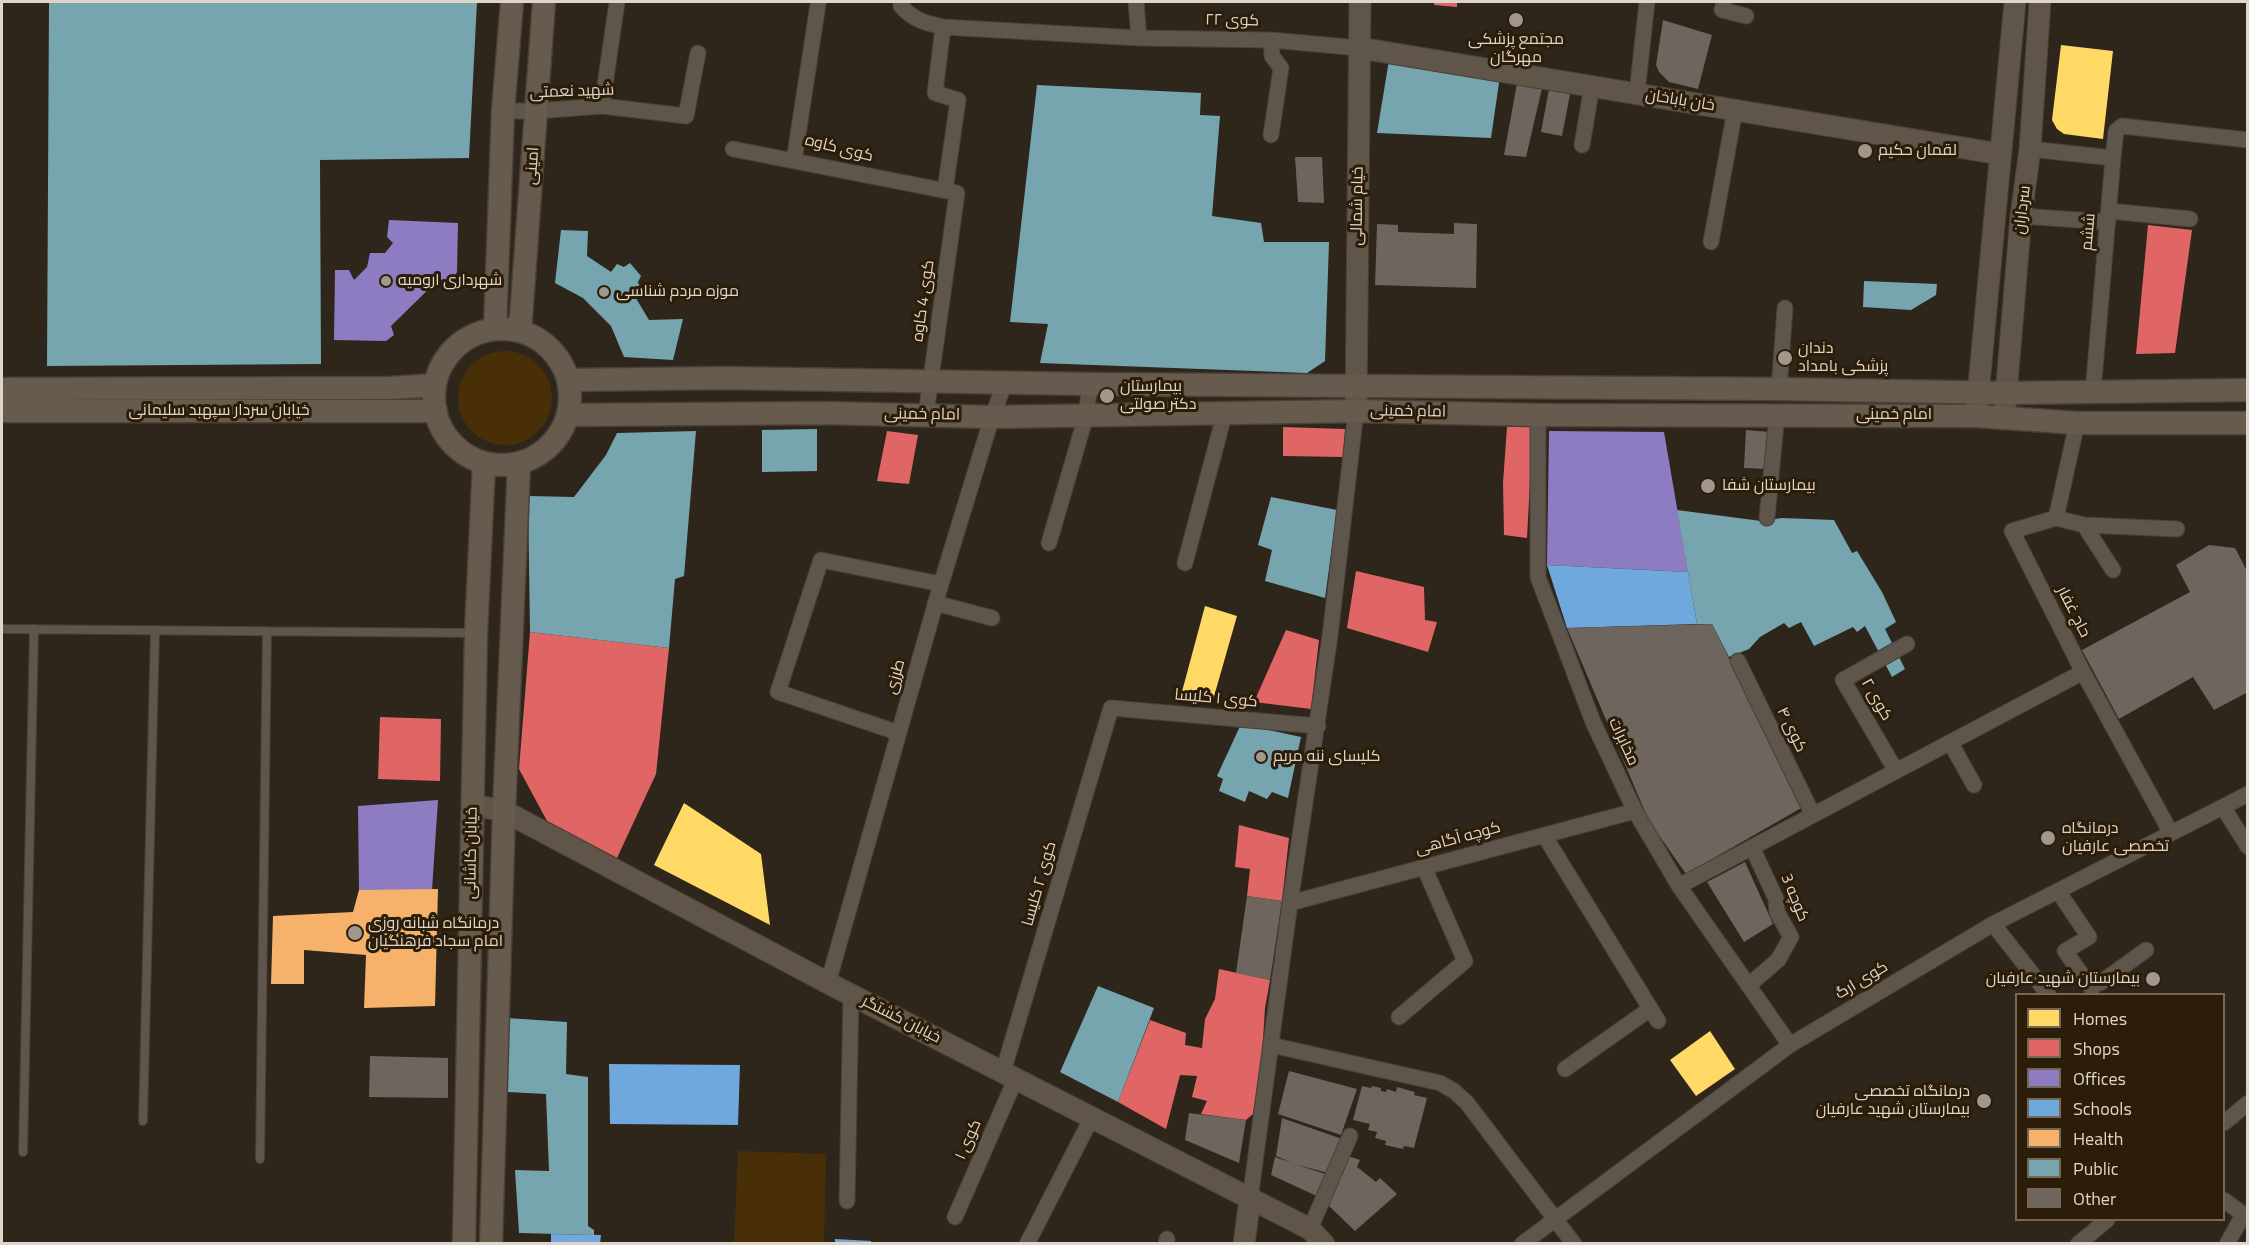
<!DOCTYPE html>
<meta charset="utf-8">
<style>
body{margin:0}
#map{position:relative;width:2249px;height:1245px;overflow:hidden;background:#2e251b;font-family:"Titillium Web",sans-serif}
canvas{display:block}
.frame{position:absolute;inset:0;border:3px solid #dfd5c9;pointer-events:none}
.legend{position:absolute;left:2015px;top:993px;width:210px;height:228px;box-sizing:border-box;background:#2c1d09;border:2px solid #746756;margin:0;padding:8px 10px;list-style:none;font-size:18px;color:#dfd5c9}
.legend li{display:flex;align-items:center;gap:12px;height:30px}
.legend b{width:30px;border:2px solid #746756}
</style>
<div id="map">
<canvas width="2249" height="1245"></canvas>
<div class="frame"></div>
<ul class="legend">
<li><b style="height:16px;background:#ffd966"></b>Homes</li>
<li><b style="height:16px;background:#e06666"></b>Shops</li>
<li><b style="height:16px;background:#8e7cc3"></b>Offices</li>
<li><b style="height:16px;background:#6fa8dc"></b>Schools</li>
<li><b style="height:16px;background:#f6b26b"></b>Health</li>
<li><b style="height:16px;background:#76a5af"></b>Public</li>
<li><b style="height:16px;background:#6e665e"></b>Other</li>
</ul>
</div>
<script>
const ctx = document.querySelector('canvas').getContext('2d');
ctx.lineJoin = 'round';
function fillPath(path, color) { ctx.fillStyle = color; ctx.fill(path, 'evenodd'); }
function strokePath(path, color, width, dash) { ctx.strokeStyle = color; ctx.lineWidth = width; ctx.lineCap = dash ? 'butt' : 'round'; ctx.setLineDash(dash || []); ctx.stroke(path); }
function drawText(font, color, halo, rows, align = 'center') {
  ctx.font = font + ' "Titillium Web",Cairo,sans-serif'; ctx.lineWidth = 6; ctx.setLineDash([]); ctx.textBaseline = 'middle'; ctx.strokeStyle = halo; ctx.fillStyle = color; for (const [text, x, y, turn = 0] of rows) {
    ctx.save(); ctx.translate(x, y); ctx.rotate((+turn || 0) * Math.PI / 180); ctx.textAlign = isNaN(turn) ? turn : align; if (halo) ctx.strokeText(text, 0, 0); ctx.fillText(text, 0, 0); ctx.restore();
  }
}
fillPath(new Path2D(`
 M458 398a47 47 0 1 1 94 0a47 47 0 1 1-94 0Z
 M 738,1151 L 826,1154 L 824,1243 L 734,1243 Z`), '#482f08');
fillPath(new Path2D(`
 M 2061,45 L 2113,51 L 2103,139 L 2064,134 L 2057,129 L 2052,120 Z
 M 1205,606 L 1237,616 L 1213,700 L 1180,699 Z
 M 684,803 L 761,854 L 770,925 L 654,865 Z
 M 1710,1031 L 1735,1069 L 1696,1096 L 1670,1060 Z`), '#ffd966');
fillPath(new Path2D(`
 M 1434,2 L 1457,2 L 1457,7 L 1434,5 Z
 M 2148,225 L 2192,230 L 2175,353 L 2136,354 Z
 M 1533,425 L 1527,538 L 1504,535 L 1503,483 L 1507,427 Z
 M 1283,427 L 1345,429 L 1343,457 L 1283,456 Z
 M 887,431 L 918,435 L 909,484 L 877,481 Z
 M 1356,571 L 1424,587 L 1425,620 L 1437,622 L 1428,652 L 1347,628 Z
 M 1286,630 L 1319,640 L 1311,709 L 1254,702 Z
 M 530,632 L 669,648 L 656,774 L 617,858 L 547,821 L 519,769 Z
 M 380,717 L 441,719 L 440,781 L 378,779 Z
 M 1239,825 L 1289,838 L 1282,901 L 1247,896 L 1250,869 L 1235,867 Z
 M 1219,969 L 1270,980 L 1265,1008 L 1262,1056 L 1253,1114 L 1246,1120 L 1201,1114 L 1207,1101 L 1192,1097 L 1197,1076 L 1180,1075 L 1166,1129 L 1118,1102 L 1150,1020 L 1186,1033 L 1185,1045 L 1202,1048 L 1205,1019 L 1215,999 Z`), '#e06666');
fillPath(new Path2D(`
 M 389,220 L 458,223 L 457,272 L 451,282 L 438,280 L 391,326 L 394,335 L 386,341 L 334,340 L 335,270 L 349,270 L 354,280 L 367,267 L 370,253 L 385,253 L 393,243 L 387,237 Z
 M 1549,431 L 1664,432 L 1688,572 L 1547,565 Z
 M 438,800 L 432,890 L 359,890 L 358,806 Z`), '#8e7cc3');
fillPath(new Path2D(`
 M 1547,565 L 1688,572 L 1697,624 L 1567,628 Z
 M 609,1064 L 740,1065 L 738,1125 L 610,1124 Z
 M 551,1234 L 601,1235 L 600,1244 L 551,1244 Z
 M 835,1239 L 871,1241 L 871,1244 L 835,1244 Z`), '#6fa8dc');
fillPath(new Path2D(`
 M 438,889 L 435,1006 L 364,1008 L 366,955 L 304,950 L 304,984 L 271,984 L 273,916 L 353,912 L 359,890 Z`), '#f6b26b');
fillPath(new Path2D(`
 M 49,2 L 477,2 L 469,158 L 320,160 L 321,364 L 47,366 Z
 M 1389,60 L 1500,76 L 1491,138 L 1377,133 Z
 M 1037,85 L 1201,93 L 1200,115 L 1220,116 L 1212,216 L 1261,223 L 1264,242 L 1329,242 L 1325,361 L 1307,373 L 1040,363 L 1048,324 L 1010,322 Z
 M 561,230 L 588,231 L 587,256 L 611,272 L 617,264 L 624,267 L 630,263 L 641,276 L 638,282 L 640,288 L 634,295 L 649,320 L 683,319 L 673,360 L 624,357 L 611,326 L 583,298 L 555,283 Z
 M 1864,281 L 1937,284 L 1936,295 L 1911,310 L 1863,307 Z
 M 817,429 L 817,471 L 762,472 L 762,430 Z
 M 696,431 L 684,576 L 675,579 L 669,648 L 530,632 L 528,496 L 574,497 L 606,455 L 617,433 Z
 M 1271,497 L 1337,510 L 1325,598 L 1265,581 L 1272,550 L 1258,545 Z
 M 1677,510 L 1761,521 L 1782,518 L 1834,520 L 1852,553 L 1857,551 L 1882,592 L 1896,622 L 1885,629 L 1905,669 L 1892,677 L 1865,626 L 1857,632 L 1853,627 L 1814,646 L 1801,622 L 1789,628 L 1784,623 L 1760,637 L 1749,649 L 1729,657 L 1712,624 L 1697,624 Z
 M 1241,724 L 1301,737 L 1288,798 L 1272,792 L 1267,799 L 1249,791 L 1245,802 L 1219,791 L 1223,779 L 1217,776 Z
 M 1098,986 L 1154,1008 L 1118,1102 L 1060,1072 Z
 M 507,1018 L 567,1022 L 566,1074 L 588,1077 L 588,1226 L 594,1230 L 594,1235 L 519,1233 L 515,1170 L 549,1171 L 546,1094 L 508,1092 Z`), '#76a5af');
fillPath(new Path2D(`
 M 1663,20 L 1712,35 L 1698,89 L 1669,82 L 1659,72 L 1656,65 Z
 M 1518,78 L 1543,84 L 1526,157 L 1504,155 Z
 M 1550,84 L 1571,89 L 1562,136 L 1541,132 Z
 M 1295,157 L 1322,157 L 1324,203 L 1298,202 Z
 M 1454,223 L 1477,224 L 1476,288 L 1375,285 L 1377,224 L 1398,225 L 1398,232 L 1454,234 Z
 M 1746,430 L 1770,432 L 1768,469 L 1744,468 Z
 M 2209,545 L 2235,548 L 2248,573 L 2248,692 L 2214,710 L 2193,677 L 2119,719 L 2082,650 L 2190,592 L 2176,565 Z
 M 1712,624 L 1803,807 L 1686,874 L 1649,821 L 1567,628 Z
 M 1745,862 L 1773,924 L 1744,942 L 1707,882 Z
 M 1247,896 L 1282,901 L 1270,980 L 1236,973 Z
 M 370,1056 L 448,1058 L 448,1098 L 369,1097 Z
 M 1289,1071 L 1357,1089 L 1341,1135 L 1278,1114 Z
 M 1362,1086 L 1371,1088 L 1372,1086 L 1381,1088 L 1381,1091 L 1386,1092 L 1387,1089 L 1396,1092 L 1397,1087 L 1415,1092 L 1414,1095 L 1427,1098 L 1414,1148 L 1404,1146 L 1403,1149 L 1385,1145 L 1386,1141 L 1375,1138 L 1377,1132 L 1368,1130 L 1370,1124 L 1353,1120 Z
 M 1189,1113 L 1246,1120 L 1239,1163 L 1185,1140 Z
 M 1282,1118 L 1342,1139 L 1328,1173 L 1294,1164 L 1329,1175 L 1319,1197 L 1271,1175 L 1275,1157 L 1292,1163 L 1276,1156 Z
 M 1348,1156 L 1360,1160 L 1357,1167 L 1376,1182 L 1380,1178 L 1397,1194 L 1355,1231 L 1328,1205 Z`), '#6e665e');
const lane = new Path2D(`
 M 2,629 L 474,633
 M 143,1121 L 155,630
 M 23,1152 L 34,629
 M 260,1159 L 267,631`);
const street = new Path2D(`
 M 901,2 L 901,6 C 913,20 926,23 943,27 L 1139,38
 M 1136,2 L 1139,38 L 1271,40 L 1360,48
 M 1724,2 L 1722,10 L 1746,16
 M 818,4 L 794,161 L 957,193 L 926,414
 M 943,27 L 935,93 L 958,100 L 945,190
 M 1271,40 L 1272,56 L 1281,68 L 1271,135
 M 1637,93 L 1647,2
 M 602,106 L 617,2
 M 503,111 L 537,111 L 602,106 L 686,116 L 698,53
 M 1582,145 L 1592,86
 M 733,149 L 794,161
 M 2030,149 L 2113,158 L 2093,392
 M 2113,158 L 2116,131 L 2122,126 L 2248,140
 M 2109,211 L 2190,219
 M 2021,216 L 2108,222
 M 1711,242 L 1735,110
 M 1779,389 L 1785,308
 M 1538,415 L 1538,577 L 1593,722 L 1635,811 L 1679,886 L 1790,1045
 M 2077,423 L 2056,518 L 2012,531 L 2083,672 L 2171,833
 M 1767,518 L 1777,414
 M 2056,518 L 2084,525 L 2177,529
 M 2084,525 L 2113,570
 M 1049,543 L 1086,416 L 1090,384
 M 1185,563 L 1225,412
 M 935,603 L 992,618
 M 1738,661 L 1813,815
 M 899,733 L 778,692 L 821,560 L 941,584
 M 1950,742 L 1974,785
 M 1896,771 L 1843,680 L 1907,644
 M 2223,807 L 2248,847
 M 1544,835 L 1658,1021
 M 1679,886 L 2083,672
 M 2058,891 L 2089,937 L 2065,951 L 2092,989
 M 1290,903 L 1635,811
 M 1993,924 L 2048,994
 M 828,983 L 941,584 L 992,417 L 1005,383
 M 2100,983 L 2146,950
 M 1749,985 L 1778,960 L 1791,937 L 1777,912 L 1776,899 L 1752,847
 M 1399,1017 L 1465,961 L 1424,867
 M 1271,1045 L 1440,1083 L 1454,1091 L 1467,1103 L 1574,1244
 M 1565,1069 L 1650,1009
 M 1003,1072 L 1111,708 L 1318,726
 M 2224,1123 L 2248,1103
 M 1250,1199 L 1290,903 L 1330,636 L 1356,411
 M 2224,1200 L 2248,1218
 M 847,1201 L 851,995
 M 955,1217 L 1016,1078
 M 1310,1229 L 1350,1136
 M 1027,1244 L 1092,1117
 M 1166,1244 L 1167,1239
 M 1522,1244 L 1790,1045 L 1993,924 L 2248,794
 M 2078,1244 L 2107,1220
 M 2227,1244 L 2243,1215`);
const secondary = new Path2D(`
 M 1360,48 L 2000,154
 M 1356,411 L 1360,2
 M 1976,416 L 2015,2
 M 2004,419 L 2021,216 L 2030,149 L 2040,2
 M 473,805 L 504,811 L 828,983 L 1310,1229 L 1324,1244
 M 1244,1244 L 1250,1199`);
const primary = new Path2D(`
 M 495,329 L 503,111 L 512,2
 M434 397a68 68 0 1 1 136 0a68 68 0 1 1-136 0Z
 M 520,331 L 544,2
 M 568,380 L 725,378 L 1090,384 L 1779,389 L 2008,393 L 2248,390
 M 2,389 L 390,388 L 435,385
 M 2,411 L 436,411
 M 568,415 L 825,413 L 992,417 L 1356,411 L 1538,415 L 1976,416 L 2077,423 L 2248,423
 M 464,1244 L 476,633 L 484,463
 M 491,1244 L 504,811 L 519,463`);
strokePath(lane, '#494139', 10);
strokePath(street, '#494139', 17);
strokePath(secondary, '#494139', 23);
strokePath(primary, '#494139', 25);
strokePath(lane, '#5e554b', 8);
strokePath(street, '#5e554b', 15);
strokePath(secondary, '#605549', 21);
strokePath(primary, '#675b4e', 22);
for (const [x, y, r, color] of [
 [1516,20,8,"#a1978c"],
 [1865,151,8,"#a1978c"],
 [386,281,6,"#a1978c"],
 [604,292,6,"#a1978c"],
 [1785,358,8,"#a1978c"],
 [1107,396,8,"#a1978c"],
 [1708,486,8,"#a1978c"],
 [1261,757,6,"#a1978c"],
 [2048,838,8,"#a1978c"],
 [355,933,8,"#a1978c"],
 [2153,979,8,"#a1978c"],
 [1984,1101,8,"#a1978c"]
]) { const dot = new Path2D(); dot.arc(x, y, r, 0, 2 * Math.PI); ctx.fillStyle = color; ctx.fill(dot); strokePath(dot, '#2c1d09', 2); }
drawText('16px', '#dfd5c9', '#2c1d09', [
 ["کوی ۲۲",1232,21,1],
 ["شهید نعمتی",572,92,-2],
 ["خان باباخان",1680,101,9],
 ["کوی کاوه",839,149,14],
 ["امینی",533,166,-86],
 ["خیام شمالی",1358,206,-89],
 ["سرداران",2023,210,-83],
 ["ششم",2089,232,-85],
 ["کوی 4 کاوه",924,301,-82],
 ["خیابان سردار سپهبد سلیمانی",219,411],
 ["امام خمینی",1408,412,1],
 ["امام خمینی",922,415,1],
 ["امام خمینی",1894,415],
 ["حاج غفار",2073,612,63],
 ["طرزی",896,677,-74],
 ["کوی ۱ کلیسا",1216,699,5],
 ["کوی ۲",1876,700,60],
 ["کوی ۴",1791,730,64],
 ["مخابرات",1623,742,65],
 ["کوچه آگاهی",1458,839,-15],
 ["خیابان کاشانی",472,853,-89],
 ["کوی ۲ کلیسا",1040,884,-74],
 ["کوچه 3",1794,898,68],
 ["کوی ارگ",1862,981,-31],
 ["خیابان کشتگر",901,1020,27],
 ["کوی ۱",969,1140,-66]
]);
drawText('16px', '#dfd5c9', '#2c1d09', [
 ["مجتمع پزشکی",1516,40,"center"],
 ["مهرگان",1516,58,"center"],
 ["لقمان حکیم",1878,151],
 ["شهرداری ارومیه",398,281],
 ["موزه مردم شناسی",616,292],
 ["دندان‌",1798,349],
 ["پزشکی بامداد",1798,367],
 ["بیمارستان",1120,387],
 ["دکتر صولتی",1120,405],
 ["بیمارستان شفا",1722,486],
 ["کلیسای ننه مریم",1273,757],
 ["درمانگاه",2062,829],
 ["تخصصی عارفیان",2062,847],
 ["درمانگاه شبانه روزی",368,924],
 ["امام سجاد فرهنگیان",368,942],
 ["بیمارستان شهید عارفیان",2140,979,"right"],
 ["درمانگاه تخصصی",1970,1092,"right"],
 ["بیمارستان شهید عارفیان",1970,1110,"right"]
], 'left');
</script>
